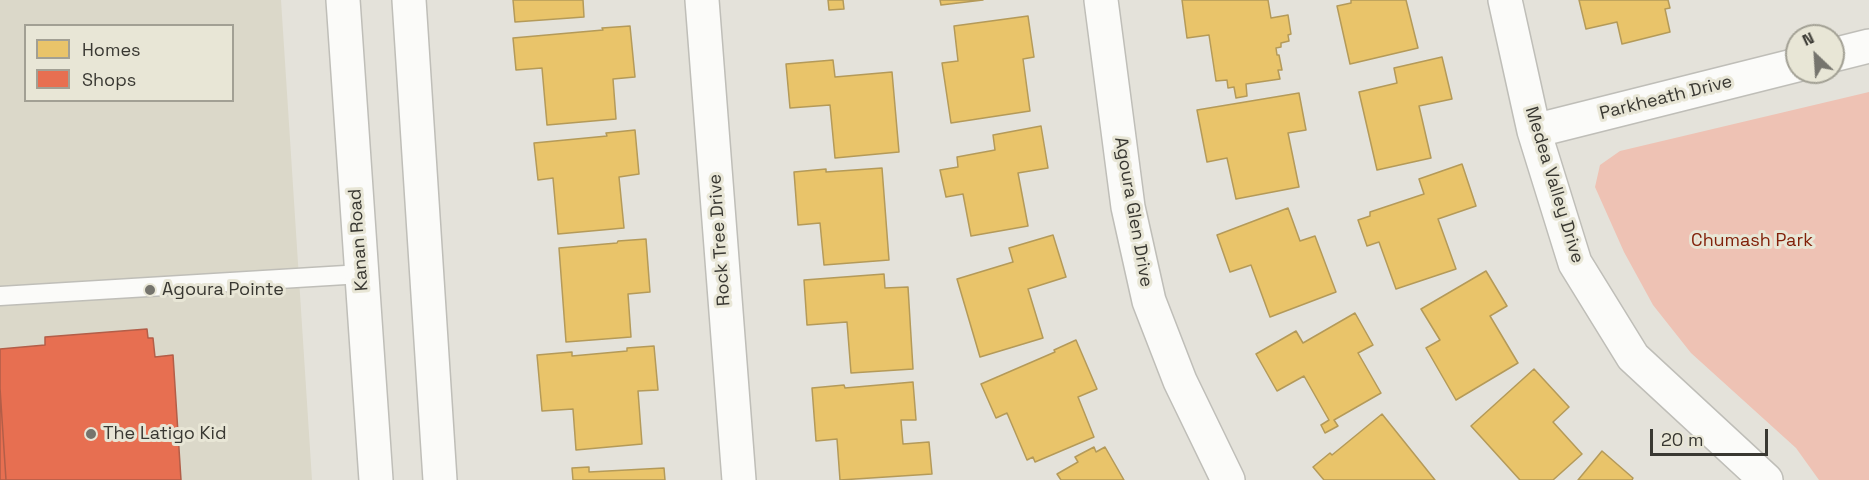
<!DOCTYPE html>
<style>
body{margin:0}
#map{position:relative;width:1869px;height:480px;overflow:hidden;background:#e4e2da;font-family:"Space Grotesk",sans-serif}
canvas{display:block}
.legend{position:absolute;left:24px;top:24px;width:210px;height:78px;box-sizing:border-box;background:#e8e6d6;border:2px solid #a2a094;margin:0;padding:8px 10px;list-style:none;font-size:18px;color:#393832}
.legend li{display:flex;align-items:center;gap:12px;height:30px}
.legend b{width:30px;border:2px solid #a2a094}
.north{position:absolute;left:1785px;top:24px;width:60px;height:60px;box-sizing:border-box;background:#e8e6d6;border:2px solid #a2a094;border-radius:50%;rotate:335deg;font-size:16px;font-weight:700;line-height:24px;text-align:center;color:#393832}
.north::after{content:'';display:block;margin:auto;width:21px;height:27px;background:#75746d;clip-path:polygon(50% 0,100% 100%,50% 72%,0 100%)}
.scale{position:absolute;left:1650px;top:429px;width:118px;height:27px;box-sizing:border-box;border:3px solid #393832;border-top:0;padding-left:8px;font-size:18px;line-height:21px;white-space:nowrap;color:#393832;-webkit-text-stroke:4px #e8e6d6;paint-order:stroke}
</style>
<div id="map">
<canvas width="1869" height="480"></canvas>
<ul class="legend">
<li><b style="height:16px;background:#e9c46a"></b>Homes</li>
<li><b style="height:16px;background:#e76f51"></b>Shops</li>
</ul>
<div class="north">N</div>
<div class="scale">20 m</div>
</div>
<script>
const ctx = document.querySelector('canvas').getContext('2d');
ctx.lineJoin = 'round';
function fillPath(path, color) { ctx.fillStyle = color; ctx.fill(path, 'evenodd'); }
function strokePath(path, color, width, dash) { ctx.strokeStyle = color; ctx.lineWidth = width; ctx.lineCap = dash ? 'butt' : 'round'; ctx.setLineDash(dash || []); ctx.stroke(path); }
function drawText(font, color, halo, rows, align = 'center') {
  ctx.font = font + ' "Space Grotesk",sans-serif'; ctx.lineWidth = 6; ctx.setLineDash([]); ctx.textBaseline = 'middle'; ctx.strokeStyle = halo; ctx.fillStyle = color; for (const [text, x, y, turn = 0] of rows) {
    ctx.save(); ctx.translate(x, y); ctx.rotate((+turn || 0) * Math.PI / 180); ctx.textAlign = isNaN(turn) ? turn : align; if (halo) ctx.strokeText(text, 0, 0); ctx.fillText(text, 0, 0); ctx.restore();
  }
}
fillPath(new Path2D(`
 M 0,0 L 281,0 L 312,480 L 0,480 ZM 26,26 L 232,26 L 232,100 L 26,100 Z`), '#dbd8c9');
fillPath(new Path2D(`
 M 1869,92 L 1869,480 L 1819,480 L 1796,448 L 1691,353 L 1653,305 L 1624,252 L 1595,187 L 1600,165 L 1620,151 Z`), '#eec2b4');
const homes = new Path2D(`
 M 513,0 L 583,0 L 584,17 L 515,22 Z
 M 828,0 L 843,0 L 844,9 L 829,10 Z
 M 940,0 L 983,0 L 941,5 Z
 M 1182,0 L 1268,0 L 1271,18 L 1288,15 L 1291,34 L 1288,35 L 1289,41 L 1281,43 L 1281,47 L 1276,48 L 1277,55 L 1279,55 L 1282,70 L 1278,70 L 1280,79 L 1246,84 L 1247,96 L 1236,98 L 1234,87 L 1228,88 L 1227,80 L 1216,81 L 1209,35 L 1187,38 Z
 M 1351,0 L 1406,0 L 1418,48 L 1350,64 L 1337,6 L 1351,3 Z
 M 1579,0 L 1668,0 L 1670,8 L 1665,9 L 1670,32 L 1622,44 L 1617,22 L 1586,29 Z
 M 1028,16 L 1034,57 L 1023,59 L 1030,111 L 951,123 L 942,63 L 958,61 L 954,26 Z
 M 630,26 L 635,77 L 613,79 L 616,119 L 547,125 L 542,68 L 516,70 L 513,38 L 603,30 L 602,28 Z
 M 1442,57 L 1452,99 L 1419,106 L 1431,158 L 1377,170 L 1359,92 L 1397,83 L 1394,68 Z
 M 833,60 L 835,77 L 892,72 L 899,152 L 835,158 L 830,105 L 790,108 L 786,64 Z
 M 1299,93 L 1306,130 L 1288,133 L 1299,187 L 1236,199 L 1227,158 L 1207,162 L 1197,110 Z
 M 1041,126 L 1048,168 L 1018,173 L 1028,226 L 971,236 L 963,194 L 946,197 L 940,170 L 958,167 L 957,157 L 995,150 L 993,135 Z
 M 635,130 L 639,174 L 619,177 L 624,228 L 558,234 L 553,178 L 538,180 L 534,143 L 607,136 L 606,133 Z
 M 1462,164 L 1476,206 L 1438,219 L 1456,269 L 1396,289 L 1379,242 L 1367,246 L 1358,220 L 1370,216 L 1370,212 L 1424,194 L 1419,179 Z
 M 882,168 L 889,260 L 824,265 L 820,223 L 798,225 L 794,172 L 826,169 L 826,172 Z
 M 1288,208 L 1300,241 L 1315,236 L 1336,292 L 1270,317 L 1251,265 L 1230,272 L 1217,235 Z
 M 1053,235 L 1066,277 L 1028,289 L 1043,338 L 980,357 L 957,279 L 1013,262 L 1009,248 Z
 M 646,239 L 650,292 L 628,294 L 631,337 L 566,342 L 559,248 L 617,243 L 618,241 Z
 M 1486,271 L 1507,306 L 1490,316 L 1518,363 L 1456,400 L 1426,348 L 1440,340 L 1421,309 Z
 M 884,274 L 885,288 L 908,287 L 913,369 L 851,373 L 847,322 L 807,325 L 804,280 Z
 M 1355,313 L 1373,345 L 1358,353 L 1381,393 L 1334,420 L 1338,426 L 1325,433 L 1321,425 L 1329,420 L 1304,376 L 1277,391 L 1256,354 L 1296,331 L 1303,343 Z
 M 1076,340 L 1097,389 L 1078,397 L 1094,437 L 1035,462 L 1033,457 L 1027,460 L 1007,413 L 996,418 L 981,384 L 1055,352 L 1054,350 Z
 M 654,346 L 658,390 L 638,391 L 642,444 L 576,450 L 573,409 L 542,411 L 537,355 L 572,352 L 572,356 L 627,351 L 627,348 Z
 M 1534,369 L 1569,407 L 1553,422 L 1582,454 L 1553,480 L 1520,480 L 1471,426 Z
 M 913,382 L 916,420 L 901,420 L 903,444 L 929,442 L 932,474 L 840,480 L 837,439 L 816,441 L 812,388 L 844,385 L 845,388 Z
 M 1382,414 L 1435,480 L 1324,480 L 1313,467 L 1330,453 L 1332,455 Z
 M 1094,447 L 1096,452 L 1105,447 L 1124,480 L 1061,480 L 1057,474 L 1078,462 L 1075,457 Z
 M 1602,451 L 1633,478 L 1632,480 L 1578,480 Z
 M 589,467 L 589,472 L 664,468 L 665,480 L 573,480 L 572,468 Z`);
fillPath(homes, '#e9c46a');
strokePath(homes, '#b49a59', 1.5);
const shops = new Path2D(`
 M 147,329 L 148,338 L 153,338 L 155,357 L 173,355 L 181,480 L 6,480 L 0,388 L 0,349 L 45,345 L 45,337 Z
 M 0,388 L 6,480 L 0,480 Z`);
fillPath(shops, '#e76f51');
strokePath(shops, '#b35e48', 1.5);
const service = new Path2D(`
 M 0,296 L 362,274`);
const minor = new Path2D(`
 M 702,0 L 739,480
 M 1101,0 L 1128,207 L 1149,301 L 1180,381 L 1228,480
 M 1505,0 L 1534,131 L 1575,263 L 1633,357 L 1766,480
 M 1833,55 L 1869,46
 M 1534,131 L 1797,65`);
const secondary = new Path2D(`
 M 343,0 L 376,480
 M 409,0 L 440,480`);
strokePath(service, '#bfbeb8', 21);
strokePath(minor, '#bfbeb8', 36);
strokePath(secondary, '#bfbeb8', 36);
strokePath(service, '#fbfbf9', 18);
strokePath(minor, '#fbfbf9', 33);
strokePath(secondary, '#fbfbf9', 33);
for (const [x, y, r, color] of [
 [150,290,6,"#75746d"],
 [91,434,6,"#75746d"]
]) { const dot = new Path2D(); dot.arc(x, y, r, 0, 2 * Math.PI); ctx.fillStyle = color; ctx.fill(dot); strokePath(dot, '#e8e6d6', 2); }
drawText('18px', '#393832', '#e8e6d6', [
 ["Parkheath Drive",1666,98,-14],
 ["Medea Valley Drive",1554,185,73],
 ["Agoura Glen Drive",1133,212,80],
 ["Kanan Road",359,240,-94],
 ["Rock Tree Drive",720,240,-94]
]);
drawText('18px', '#812009', '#e8e6d6', [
 ["Chumash Park",1752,241]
]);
drawText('18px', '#393832', '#e8e6d6', [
 ["Agoura Pointe",162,290],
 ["The Latigo Kid",103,434]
], 'left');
</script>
